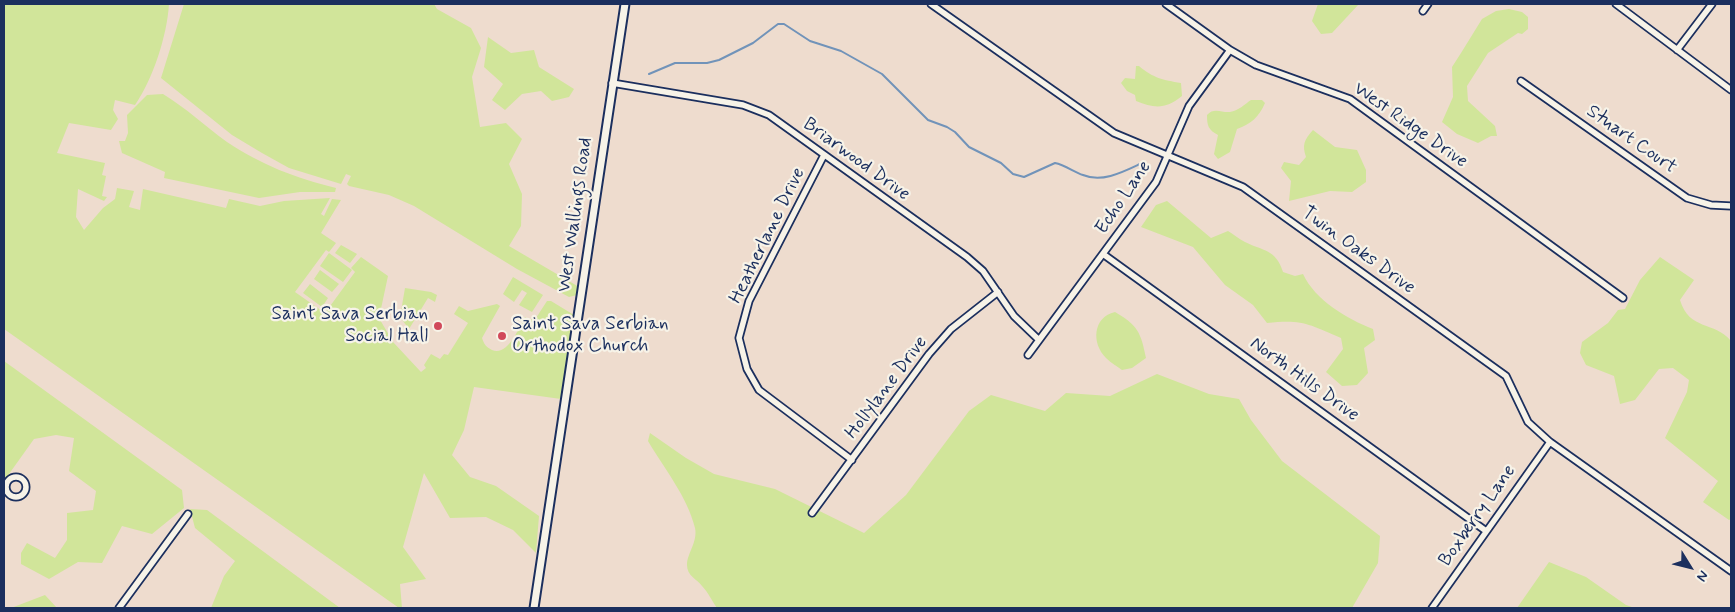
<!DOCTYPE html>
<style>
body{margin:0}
#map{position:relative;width:1735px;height:612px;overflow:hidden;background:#eedcce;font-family:Mynerve,sans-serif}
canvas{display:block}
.frame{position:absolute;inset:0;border:5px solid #1b2f5e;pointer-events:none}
.north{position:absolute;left:1665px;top:542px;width:50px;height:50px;-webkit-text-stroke:4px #f7f3e8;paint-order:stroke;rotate:126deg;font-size:14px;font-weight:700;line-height:20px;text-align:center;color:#1b2f5e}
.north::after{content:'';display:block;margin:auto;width:18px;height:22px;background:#1b2f5e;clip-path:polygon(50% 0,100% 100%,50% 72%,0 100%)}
</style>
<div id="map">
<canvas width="1735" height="612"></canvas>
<div class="frame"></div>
<div class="north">N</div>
</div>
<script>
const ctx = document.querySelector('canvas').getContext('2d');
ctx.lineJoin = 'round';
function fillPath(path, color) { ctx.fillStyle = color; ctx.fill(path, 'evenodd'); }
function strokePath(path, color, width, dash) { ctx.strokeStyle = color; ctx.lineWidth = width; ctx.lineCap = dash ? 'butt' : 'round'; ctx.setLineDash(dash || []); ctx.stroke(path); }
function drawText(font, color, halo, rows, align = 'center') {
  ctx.font = font + ' Mynerve,sans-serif'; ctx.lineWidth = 4.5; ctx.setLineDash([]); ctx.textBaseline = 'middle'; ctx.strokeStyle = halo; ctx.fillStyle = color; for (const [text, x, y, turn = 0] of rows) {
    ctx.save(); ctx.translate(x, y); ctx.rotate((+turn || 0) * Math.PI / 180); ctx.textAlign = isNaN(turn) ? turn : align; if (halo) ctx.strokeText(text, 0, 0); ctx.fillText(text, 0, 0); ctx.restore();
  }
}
fillPath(new Path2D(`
 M 4,4 L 169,4 C 167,36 153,79 135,105 L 115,100 L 113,110 L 118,119 L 111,130 L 69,123 L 57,153 L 105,163 L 102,175 L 106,176 L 102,196 L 107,197 L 104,201 L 78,189 L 76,217 L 84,230 L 103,208 L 115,199 L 117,188 L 134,191 L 129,207 L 140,210 L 143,189 L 226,208 L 229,199 L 260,206 L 284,201 L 330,198 L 321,214 L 324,216 L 332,199 L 341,200 L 321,233 L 336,243 L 329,252 L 326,250 L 295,292 L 325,313 L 355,272 L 351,268 L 361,257 L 388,276 L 379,318 L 393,342 L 421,372 L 426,368 L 424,365 L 431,354 L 440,359 L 444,354 L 448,355 L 468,323 L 454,314 L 459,306 L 468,311 L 497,304 L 500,306 L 482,338 C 484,344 486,347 492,350 C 507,357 519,328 525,317 L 530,320 L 536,318 L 547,301 L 551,301 L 574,315 L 561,399 L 474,387 L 464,430 L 452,455 L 470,477 L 496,486 L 539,516 L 536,553 L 513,530 L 486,517 L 450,518 L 424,473 L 403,547 L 426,579 L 400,584 L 402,608 L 399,608 L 4,329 Z
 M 184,4 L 434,4 L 437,9 L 471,28 L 481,48 L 472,77 L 480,127 L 506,123 L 522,139 L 509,164 L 522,194 L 521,226 L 509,246 L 579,287 L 577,295 L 569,297 L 517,269 L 414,206 L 389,195 L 349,186 L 347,184 L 351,176 L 346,174 L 341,184 L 289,168 L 262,153 L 232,135 L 161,78 Z
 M 1318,4 L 1359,4 L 1332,33 L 1321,34 L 1312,21 Z
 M 1509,9 L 1522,12 L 1528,17 L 1528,29 L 1522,34 L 1518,33 L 1488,53 L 1467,86 L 1468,101 L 1495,126 L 1497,136 L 1491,136 L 1478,143 L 1457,134 L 1442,122 L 1453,97 L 1452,67 L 1461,53 L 1482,19 L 1496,11 Z
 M 488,37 L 511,53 L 534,50 L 539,67 L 574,89 L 569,97 L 552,101 L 541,91 L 522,94 L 505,110 L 492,100 L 503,84 L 484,67 Z
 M 1136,66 L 1139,66 C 1153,78 1163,80 1181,83 L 1182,96 C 1166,109 1155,109 1136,101 L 1135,95 L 1127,91 L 1121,83 L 1125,78 L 1135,79 Z
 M 163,94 C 186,108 205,126 227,142 C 262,165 295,178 336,188 L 335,192 L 300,192 L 259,198 L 164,178 L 165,172 L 122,153 L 119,141 L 125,141 L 128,133 L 127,115 L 147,95 Z
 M 1251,100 L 1262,100 L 1265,103 C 1259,117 1251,124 1237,129 L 1230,152 L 1218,159 L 1214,154 L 1218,135 C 1208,130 1207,125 1207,115 C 1214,107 1222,113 1230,112 C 1238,111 1245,104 1251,100 Z
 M 1313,130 L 1335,147 L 1357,150 L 1366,170 L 1366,182 L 1352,192 L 1330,191 L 1289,201 L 1291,181 L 1281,168 L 1284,162 L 1299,165 L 1306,157 C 1302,145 1304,140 1313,130 Z
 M 1167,201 L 1211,238 L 1228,231 C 1233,234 1239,239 1245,242 C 1263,251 1276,249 1283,272 L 1295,276 L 1303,274 C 1315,300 1347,319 1373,329 L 1375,340 L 1364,348 L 1368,373 L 1357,385 L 1342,386 L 1326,372 L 1343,349 L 1341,338 C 1309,324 1302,319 1267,323 L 1253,305 L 1225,285 L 1193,247 L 1141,227 L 1156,205 Z
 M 341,245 L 357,254 L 350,263 L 335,253 Z
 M 329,253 L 352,270 L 343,282 L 320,266 Z
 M 1660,257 L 1694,280 L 1680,300 C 1689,331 1715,321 1731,341 L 1731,519 L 1729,520 L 1703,502 L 1718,481 L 1665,438 L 1687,392 L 1689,380 L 1673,368 L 1659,369 L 1635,400 L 1620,404 L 1614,376 L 1586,365 L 1580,353 L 1582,342 L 1608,323 L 1618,310 L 1625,309 L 1640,280 Z
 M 320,270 L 339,284 L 332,292 L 314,279 Z
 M 513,277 L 543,295 L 532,312 L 519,305 L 527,293 L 522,290 L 514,302 L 503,294 Z
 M 310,284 L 328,298 L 322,307 L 303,293 Z
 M 405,288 L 431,292 L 437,295 L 435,302 L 428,298 L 409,329 L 400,317 Z
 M 1115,312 C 1138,325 1141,333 1146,358 L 1132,368 L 1122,370 C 1117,366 1111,363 1106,358 C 1091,343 1093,317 1115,312 Z
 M 4,361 L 182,490 L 184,508 L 152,534 L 122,526 L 102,563 L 78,562 L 49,579 L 21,564 L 21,553 L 27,543 L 55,558 L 67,540 L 67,513 L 93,510 L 96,491 L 69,471 L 74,438 L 56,435 L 34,439 L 4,481 Z
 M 1157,374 L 1209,394 L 1239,399 L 1251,420 L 1282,461 L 1380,536 L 1378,563 L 1352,608 L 717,608 C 712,601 708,592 702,586 C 697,579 687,576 687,565 C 687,553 698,542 695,528 C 687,496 665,470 648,441 L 650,433 L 686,458 L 714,474 L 775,489 L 864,533 L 906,495 L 969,411 L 991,395 L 1045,411 L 1066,393 L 1110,396 Z
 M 190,509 L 207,510 L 340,608 L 211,608 L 224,576 L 235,561 L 195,528 Z
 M 1549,562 L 1586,577 L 1626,605 L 1635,608 L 1517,608 Z
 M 45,595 L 57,608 L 10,608 L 11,608 Z`), '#d1e59a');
strokePath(new Path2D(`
 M 649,74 L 675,63 L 707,63 L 719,60 L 753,43 L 778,24 L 784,24 L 810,41 L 841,51 L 882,74 L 928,120 L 947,127 L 955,132 L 969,147 L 1001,163 L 1013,174 L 1024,177 L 1055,163 C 1065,165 1074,172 1083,175 C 1102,183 1123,172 1140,164`), '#7193b9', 2);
const minor = new Path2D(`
 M 931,4 L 1114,133 L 1243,187 L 1506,376 L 1528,422 L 1550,442 L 1731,571
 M 1166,4 L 1230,50 L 1256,65 L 1350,99 L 1623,298
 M 1616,4 L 1731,90
 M 1423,11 L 1428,4
 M 1677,50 L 1712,4
 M 1521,81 L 1687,198 L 1711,205 L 1731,206
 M 612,83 L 743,105 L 769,115 L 967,257 L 983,271 L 1014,316 L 1039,340
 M 824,155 L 749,301 L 739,338 L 747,369 L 759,390 L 852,460
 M 1103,254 L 1486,531
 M 1028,355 L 1156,182 L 1189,106 L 1230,50
 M6 487a10 10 0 1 1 20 0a10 10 0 1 1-20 0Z
 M 812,513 L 929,354 L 951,329 L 998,292
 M 119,608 L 188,514
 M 1432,608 L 1550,442`);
const tertiary = new Path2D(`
 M 534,608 L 625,4`);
strokePath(minor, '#1b2f5e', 9);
strokePath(tertiary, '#1b2f5e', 11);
strokePath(minor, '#f7f3e8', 5.5);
strokePath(tertiary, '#f7f3e8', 7);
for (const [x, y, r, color] of [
 [438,326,5,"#d1495b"],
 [502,336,5,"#d1495b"]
]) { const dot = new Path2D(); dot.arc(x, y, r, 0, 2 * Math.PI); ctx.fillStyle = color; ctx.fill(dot); strokePath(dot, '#f7f3e8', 2); }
drawText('19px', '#1b2f5e', '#f7f3e8', [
 ["West Ridge Drive",1410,126,35],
 ["Stuart Court",1631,140,35],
 ["Briarwood Drive",856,160,36],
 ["Echo Lane",1124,198,-56],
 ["West Wallings Road",576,215,-82],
 ["Heatherlane Drive",768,236,-64],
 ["Twin Oaks Drive",1358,251,36],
 ["North Hills Drive",1304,380,36],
 ["Hollylane Drive",887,388,-53],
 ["Boxberry Lane",1478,516,-55]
]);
drawText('19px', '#1b2f5e', '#f7f3e8', [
 ["Saint Sava Serbian",428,315],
 ["Social Hall",428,337],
 ["Saint Sava Serbian",512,325,"left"],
 ["Orthodox Church",512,347,"left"]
], 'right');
</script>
